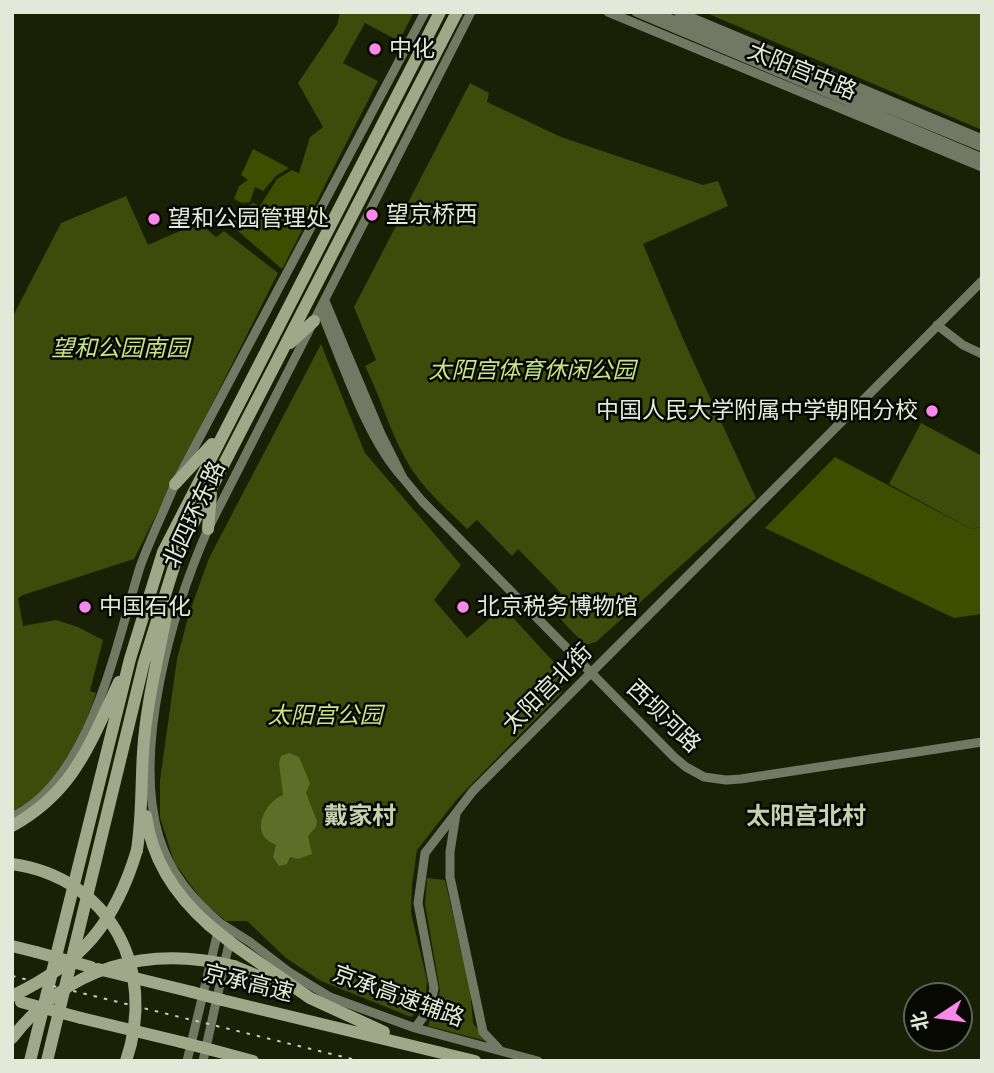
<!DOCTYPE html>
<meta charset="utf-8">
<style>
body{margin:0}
#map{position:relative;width:994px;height:1073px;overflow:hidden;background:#192005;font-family:Merriweather,"Noto Sans SC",serif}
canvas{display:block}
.frame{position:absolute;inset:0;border:14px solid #e3e9d8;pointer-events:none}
.north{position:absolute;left:903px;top:982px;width:70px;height:70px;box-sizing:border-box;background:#060801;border:2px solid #5e6257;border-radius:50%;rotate:257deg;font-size:19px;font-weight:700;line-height:28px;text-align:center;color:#e3e9d8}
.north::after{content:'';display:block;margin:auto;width:24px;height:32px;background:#f888ea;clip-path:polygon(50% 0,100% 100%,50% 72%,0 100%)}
</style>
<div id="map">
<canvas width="994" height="1073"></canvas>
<div class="frame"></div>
<div class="north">北</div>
</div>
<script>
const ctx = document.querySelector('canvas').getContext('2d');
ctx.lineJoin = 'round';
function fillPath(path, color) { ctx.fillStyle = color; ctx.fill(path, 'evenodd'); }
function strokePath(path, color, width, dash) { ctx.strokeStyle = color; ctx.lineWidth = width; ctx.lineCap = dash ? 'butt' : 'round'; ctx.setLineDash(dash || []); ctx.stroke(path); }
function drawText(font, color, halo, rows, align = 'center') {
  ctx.font = font + ' Merriweather,"Noto Sans SC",serif'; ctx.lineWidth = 5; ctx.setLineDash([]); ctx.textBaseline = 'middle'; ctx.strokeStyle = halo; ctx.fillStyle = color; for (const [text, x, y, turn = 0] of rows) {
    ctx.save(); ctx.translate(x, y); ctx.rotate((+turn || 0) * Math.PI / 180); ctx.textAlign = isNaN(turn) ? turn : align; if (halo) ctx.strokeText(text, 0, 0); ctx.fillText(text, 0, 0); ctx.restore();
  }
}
fillPath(new Path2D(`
 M 340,12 L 414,12 L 399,41 L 365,23 L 343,63 L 378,81 L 282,269 L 299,173 L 310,137 L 323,127 L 298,83 L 337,25 Z
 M 704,12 L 982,12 L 982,130 Z
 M 470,83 L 489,93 L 487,102 L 561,137 L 703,185 L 718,181 L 728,206 L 643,244 L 684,341 L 756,498 L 596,642 L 585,645 L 549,607 L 561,593 L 518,549 L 512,556 L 477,520 L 467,529 C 450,512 429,494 415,474 C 392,441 383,402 365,366 L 376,360 L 354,307 Z
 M 126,196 L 148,245 L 182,230 L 202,225 L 216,237 L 224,231 L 278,273 L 134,559 L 23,595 L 18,598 L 23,626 L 56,620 L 78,627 L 103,640 L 90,691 L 96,693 C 81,740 59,789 12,812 L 12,318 L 61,223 Z
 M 321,344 L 365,453 L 461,565 L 434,600 L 467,638 L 503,607 L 563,672 L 562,692 L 458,798 L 417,850 L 412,885 L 411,913 L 427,980 L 426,995 L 423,1006 L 411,1017 L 321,981 L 286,958 L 247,921 L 226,921 L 203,902 L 174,862 L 160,817 L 160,780 L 177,659 L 189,614 L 209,558 Z
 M 921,423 L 982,456 L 982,527 L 971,529 L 889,484 Z
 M 427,878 L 445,880 L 470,989 L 473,1023 L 486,1041 L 428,1026 L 440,991 L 425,904 Z`), '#3d4b0b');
fillPath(new Path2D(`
 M 253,149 L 289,168 L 276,176 L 263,191 L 255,187 L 250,202 L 242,203 L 234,199 L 239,186 L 248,180 L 241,175 Z
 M 292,170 L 325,185 L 282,269 L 210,207 L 245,225 L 253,211 L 246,207 L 253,203 L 260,206 L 277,179 Z
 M 835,457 L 971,529 L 982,527 L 982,614 L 954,618 L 765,528 Z`), '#3e4d00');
fillPath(new Path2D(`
 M 289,753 L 299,757 L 310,783 L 306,793 L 317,821 L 316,827 L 308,836 L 312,854 L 298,859 L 290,857 L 287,864 L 279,866 L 273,857 L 276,845 C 273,843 269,842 266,839 C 253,825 268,800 283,795 L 279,763 L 281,756 Z`), '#5d6e28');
strokePath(new Path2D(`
 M 608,12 L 982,167
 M 636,12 L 982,158
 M 654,12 L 982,147
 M 678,12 L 982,139
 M 320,309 C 342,360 366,438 403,478 L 381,434 L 325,301
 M 937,325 L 963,345 L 982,354
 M 403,478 L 422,501 L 674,757 L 686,767 L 704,777 L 726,780 L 741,779 L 982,742
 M 456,814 L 450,852 L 450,877 L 483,1032 L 499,1049
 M 12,817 C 91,780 116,644 140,567 C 150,539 164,511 175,484 L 425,12
 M 220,923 L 250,942 L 289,972 L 330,997 L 415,1028 L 538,1061
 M 415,1028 L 430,1008 L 434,988 L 418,903 L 425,853 L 473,791 L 982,281
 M 187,1061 L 220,923 C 192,899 170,873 159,837 C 132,749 172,611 208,529 L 471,12
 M 203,1061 L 230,939`), '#727864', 9);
strokePath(new Path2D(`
 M 290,343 L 314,321
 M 175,484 L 212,444
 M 208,529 L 211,494
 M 146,816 C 152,860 176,896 209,925
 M 12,826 C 75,791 90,743 119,682
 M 137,850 C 142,817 141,785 143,752 C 146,705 158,658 167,611
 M 234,945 L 310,998 L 384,1032
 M 12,946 L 36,952
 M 234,966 L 284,987
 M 98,969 L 192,992
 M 222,1000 L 475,1061
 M 81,1018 L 181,1042
 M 212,1050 L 253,1061
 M 30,1061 L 130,659 L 163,552 L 440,12
 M 47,1061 L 144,662 L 177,557 L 194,522 L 457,12`), '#9fa989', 12);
strokePath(new Path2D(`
 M 12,976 L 360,1061`), '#c5cbb9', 2, [3.5, 7]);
strokePath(new Path2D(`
 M 12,864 C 111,878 157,970 126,1061
 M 209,925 L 234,945
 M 36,952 L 91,967
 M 192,992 L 222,1000
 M 12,996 C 82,963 115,923 137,850
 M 21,1002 L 81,1018
 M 12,1038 C 68,966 147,945 234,966
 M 181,1042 L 212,1050`), '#9fa989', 12);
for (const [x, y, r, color] of [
 [375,49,7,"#f888ea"],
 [372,215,7,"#f888ea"],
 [154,219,7,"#f888ea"],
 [932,411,7,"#f888ea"],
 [85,607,7,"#f888ea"],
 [463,607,7,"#f888ea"]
]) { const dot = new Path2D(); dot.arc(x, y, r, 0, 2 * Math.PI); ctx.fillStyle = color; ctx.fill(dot); strokePath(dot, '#060801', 2.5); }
drawText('23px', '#e3e9d8', '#060801', [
 ["中化",389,49],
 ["望京桥西",386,215],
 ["望和公园管理处",168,219],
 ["中国人民大学附属中学朝阳分校",918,411,"right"],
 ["中国石化",99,607],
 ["北京税务博物馆",477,607]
], 'left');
drawText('23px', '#e3e9d8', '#060801', [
 ["太阳宫中路",802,72,22],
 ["北四环东路",195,515,-65],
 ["太阳宫北街",548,689,-45],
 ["西坝河路",663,717,44],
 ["京承高速",248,984,14],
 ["京承高速辅路",398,997,20]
]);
drawText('italic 23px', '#c8e381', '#060801', [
 ["望和公园南园",120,349],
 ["太阳宫体育休闲公园",532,371],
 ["太阳宫公园",325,716]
]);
drawText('bold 24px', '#c7d1b0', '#060801', [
 ["戴家村",360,817],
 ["太阳宫北村",806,817]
]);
</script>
